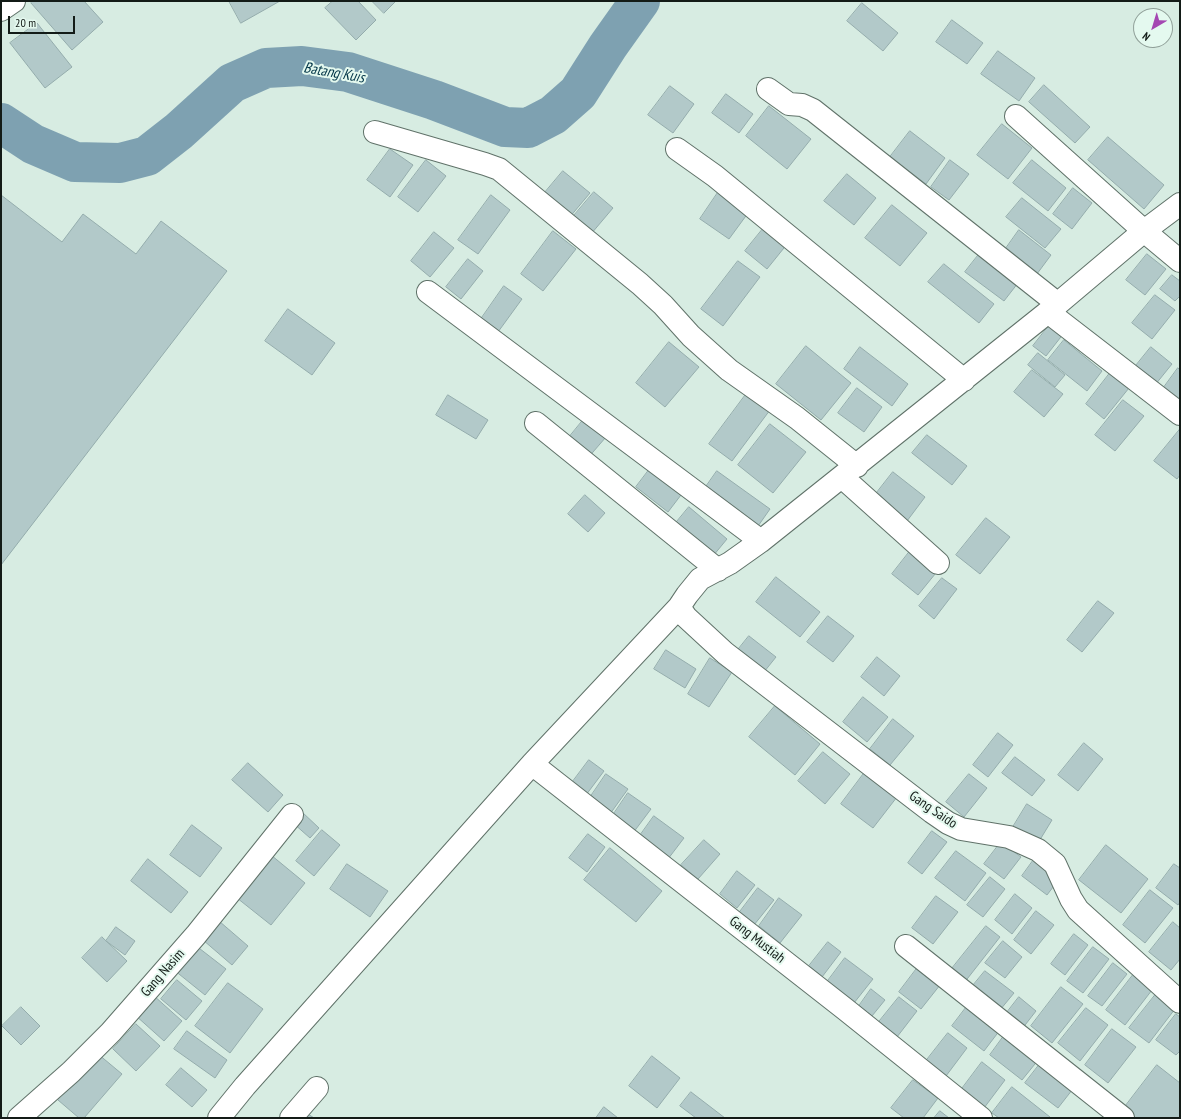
<!DOCTYPE html>
<style>
body{margin:0}
#map{position:relative;width:1181px;height:1119px;overflow:hidden;background:#d7ece2;font-family:"PT Sans Narrow",sans-serif}
canvas{display:block}
.frame{position:absolute;inset:0;border:2px solid #131b17;pointer-events:none}
.north{position:absolute;left:1133px;top:8px;width:40px;height:40px;box-sizing:border-box;background:#e4f9ef;border:1px solid #90a099;border-radius:50%;rotate:218deg;font-size:11px;font-weight:700;line-height:16px;text-align:center;color:#131b17}
.north::after{content:'';display:block;margin:auto;width:14px;height:18px;background:#a447b2;clip-path:polygon(50% 0,100% 100%,50% 72%,0 100%)}
.scale{position:absolute;left:8px;top:16px;width:67px;height:18px;box-sizing:border-box;border:2px solid #131b17;border-top:0;padding-left:5px;font-size:12px;line-height:14px;white-space:nowrap;color:#131b17;-webkit-text-stroke:3px #e4f9ef;paint-order:stroke}
</style>
<div id="map">
<canvas width="1181" height="1119"></canvas>
<div class="frame"></div>
<div class="north">N</div>
<div class="scale">20 m</div>
</div>
<script>
const ctx = document.querySelector('canvas').getContext('2d');
ctx.lineJoin = 'round';
function strokePath(path, color, width, dash) { ctx.strokeStyle = color; ctx.lineWidth = width; ctx.lineCap = dash ? 'butt' : 'round'; ctx.setLineDash(dash || []); ctx.stroke(path); }
function fillPath(path, color) { ctx.fillStyle = color; ctx.fill(path, 'evenodd'); }
function drawText(font, color, halo, rows, align = 'center') {
  ctx.font = font + ' "PT Sans Narrow",sans-serif'; ctx.lineWidth = 4; ctx.setLineDash([]); ctx.textBaseline = 'middle'; ctx.strokeStyle = halo; ctx.fillStyle = color; for (const [text, x, y, turn = 0] of rows) {
    ctx.save(); ctx.translate(x, y); ctx.rotate((+turn || 0) * Math.PI / 180); ctx.textAlign = isNaN(turn) ? turn : align; if (halo) ctx.strokeText(text, 0, 0); ctx.fillText(text, 0, 0); ctx.restore();
  }
}
strokePath(new Path2D(`
 M 1,123 L 33,144 L 75,162 L 120,163 L 147,156 L 179,131 L 232,83 L 266,68 L 302,66 L 348,72 L 434,100 L 505,127 L 528,128 L 553,115 L 578,93 L 608,46 L 640,1`), '#7ea1b1', 40);
const building = new Path2D(`
 M 33,1 L 84,1 L 103,22 L 72,50 L 31,3 Z
 M 229,1 L 280,1 L 241,23 Z
 M 333,1 L 358,1 L 376,20 L 356,40 L 325,8 Z
 M 372,1 L 396,1 L 384,13 Z
 M 862,3 L 898,33 L 883,51 L 847,21 Z
 M 952,20 L 983,43 L 967,64 L 936,42 Z
 M 37,23 L 72,67 L 45,88 L 10,43 Z
 M 998,51 L 1035,78 L 1019,101 L 981,74 Z
 M 1044,85 L 1090,127 L 1075,143 L 1029,102 Z
 M 670,86 L 694,104 L 673,133 L 648,115 Z
 M 726,94 L 753,114 L 739,133 L 712,113 Z
 M 769,106 L 811,139 L 787,169 L 746,136 Z
 M 1002,124 L 1032,148 L 1008,179 L 977,155 Z
 M 910,131 L 945,158 L 926,184 L 890,157 Z
 M 1108,137 L 1164,185 L 1144,209 L 1088,160 Z
 M 390,149 L 413,165 L 390,197 L 367,180 Z
 M 426,160 L 446,176 L 418,212 L 398,197 Z
 M 950,160 L 969,174 L 949,200 L 931,187 Z
 M 1032,160 L 1066,188 L 1048,211 L 1013,183 Z
 M 563,171 L 590,193 L 569,218 L 542,196 Z
 M 847,174 L 876,198 L 854,225 L 824,201 Z
 M 721,188 L 751,209 L 729,239 L 700,219 Z
 M 1073,188 L 1092,203 L 1072,229 L 1053,214 Z
 M 594,192 L 613,208 L 591,234 L 572,218 Z
 M 1,195 L 62,242 L 83,214 L 136,254 L 161,221 L 227,271 L 1,565 Z
 M 491,195 L 510,210 L 478,254 L 458,240 Z
 M 1022,198 L 1061,229 L 1045,248 L 1006,217 Z
 M 892,205 L 927,233 L 900,266 L 865,238 Z
 M 766,225 L 788,243 L 767,269 L 745,251 Z
 M 1019,230 L 1051,255 L 1034,278 L 1002,254 Z
 M 553,231 L 576,249 L 543,291 L 521,274 Z
 M 434,232 L 454,248 L 430,277 L 411,261 Z
 M 980,253 L 1018,283 L 1004,301 L 965,272 Z
 M 1147,254 L 1166,269 L 1145,295 L 1126,280 Z
 M 468,259 L 483,271 L 461,299 L 446,287 Z
 M 738,261 L 760,277 L 723,326 L 701,309 Z
 M 944,264 L 994,304 L 979,323 L 928,282 Z
 M 1172,275 L 1180,281 L 1180,296 L 1175,301 L 1160,289 Z
 M 504,286 L 522,299 L 498,332 L 481,319 Z
 M 1155,295 L 1175,310 L 1152,339 L 1132,323 Z
 M 288,309 L 335,343 L 312,375 L 265,341 Z
 M 1051,323 L 1064,333 L 1046,356 L 1033,346 Z
 M 1064,340 L 1102,371 L 1087,391 L 1048,360 Z
 M 669,342 L 699,367 L 665,407 L 636,383 Z
 M 806,346 L 851,383 L 821,420 L 776,384 Z
 M 860,347 L 908,384 L 892,406 L 844,369 Z
 M 1151,347 L 1172,364 L 1151,390 L 1130,373 Z
 M 1038,353 L 1065,375 L 1055,387 L 1028,365 Z
 M 1178,368 L 1180,370 L 1180,398 L 1177,402 L 1162,390 Z
 M 1032,370 L 1063,394 L 1044,417 L 1014,392 Z
 M 1110,373 L 1129,388 L 1104,419 L 1086,404 Z
 M 857,388 L 882,407 L 864,432 L 838,413 Z
 M 747,393 L 770,410 L 732,461 L 709,444 Z
 M 448,395 L 488,420 L 476,439 L 436,415 Z
 M 1123,400 L 1144,416 L 1115,451 L 1095,435 Z
 M 584,419 L 606,437 L 587,459 L 566,441 Z
 M 770,424 L 806,452 L 773,493 L 738,465 Z
 M 1180,429 L 1180,475 L 1177,479 L 1154,461 Z
 M 927,435 L 967,466 L 952,485 L 912,453 Z
 M 649,470 L 681,495 L 668,512 L 636,487 Z
 M 717,471 L 770,509 L 756,529 L 703,491 Z
 M 893,472 L 925,497 L 907,521 L 875,495 Z
 M 585,495 L 605,513 L 588,532 L 568,514 Z
 M 689,507 L 727,539 L 713,556 L 675,524 Z
 M 986,518 L 1010,537 L 980,574 L 956,555 Z
 M 914,546 L 940,568 L 918,595 L 892,574 Z
 M 776,577 L 820,612 L 800,637 L 756,602 Z
 M 942,578 L 957,589 L 934,619 L 919,606 Z
 M 1098,601 L 1114,613 L 1082,652 L 1067,640 Z
 M 828,616 L 854,636 L 833,662 L 807,642 Z
 M 749,636 L 776,657 L 764,672 L 737,651 Z
 M 666,650 L 696,669 L 685,688 L 654,669 Z
 M 877,657 L 900,676 L 884,696 L 861,677 Z
 M 710,658 L 732,672 L 709,707 L 688,694 Z
 M 863,697 L 888,717 L 867,742 L 843,722 Z
 M 775,706 L 820,744 L 795,775 L 749,737 Z
 M 893,719 L 914,736 L 890,765 L 870,749 Z
 M 998,733 L 1013,745 L 988,777 L 973,765 Z
 M 1084,743 L 1103,759 L 1078,791 L 1058,775 Z
 M 823,752 L 850,774 L 825,804 L 798,781 Z
 M 1015,757 L 1045,780 L 1032,796 L 1002,773 Z
 M 589,760 L 604,771 L 586,795 L 571,784 Z
 M 248,763 L 283,795 L 268,812 L 232,780 Z
 M 865,772 L 897,797 L 873,828 L 841,804 Z
 M 606,774 L 628,789 L 610,814 L 589,799 Z
 M 969,774 L 987,788 L 964,817 L 946,802 Z
 M 628,793 L 651,809 L 633,833 L 611,818 Z
 M 1027,804 L 1052,820 L 1038,843 L 1013,827 Z
 M 302,812 L 319,828 L 310,838 L 293,823 Z
 M 654,816 L 684,838 L 668,859 L 639,837 Z
 M 192,825 L 222,848 L 200,877 L 170,855 Z
 M 322,830 L 340,845 L 314,876 L 296,861 Z
 M 932,831 L 947,842 L 922,874 L 908,863 Z
 M 588,834 L 605,847 L 587,872 L 569,858 Z
 M 704,840 L 720,854 L 698,879 L 681,865 Z
 M 1001,842 L 1021,857 L 1004,879 L 984,864 Z
 M 1106,845 L 1148,879 L 1121,913 L 1079,880 Z
 M 610,848 L 662,891 L 636,922 L 584,880 Z
 M 956,851 L 986,873 L 965,901 L 935,878 Z
 M 271,855 L 305,883 L 271,925 L 237,898 Z
 M 1035,858 L 1060,878 L 1047,895 L 1022,876 Z
 M 148,859 L 188,892 L 171,913 L 131,881 Z
 M 347,864 L 388,891 L 370,917 L 330,889 Z
 M 1174,864 L 1180,868 L 1180,902 L 1178,905 L 1156,888 Z
 M 737,871 L 755,885 L 737,908 L 720,894 Z
 M 990,877 L 1005,889 L 983,917 L 967,905 Z
 M 758,888 L 774,900 L 754,925 L 739,913 Z
 M 1150,890 L 1173,908 L 1145,943 L 1123,925 Z
 M 1015,894 L 1032,908 L 1012,934 L 995,920 Z
 M 936,896 L 958,912 L 933,944 L 912,928 Z
 M 779,898 L 802,915 L 780,943 L 759,926 Z
 M 1036,911 L 1054,925 L 1031,954 L 1014,940 Z
 M 219,921 L 248,946 L 232,965 L 203,940 Z
 M 1173,922 L 1180,928 L 1180,959 L 1171,970 L 1149,952 Z
 M 986,926 L 1000,937 L 964,983 L 950,971 Z
 M 116,927 L 135,941 L 125,955 L 106,941 Z
 M 1074,934 L 1088,945 L 1065,975 L 1051,964 Z
 M 102,937 L 127,961 L 107,982 L 82,958 Z
 M 1003,941 L 1022,957 L 1005,978 L 985,963 Z
 M 828,942 L 841,952 L 822,977 L 809,966 Z
 M 195,945 L 226,969 L 205,995 L 174,970 Z
 M 1093,947 L 1109,959 L 1083,993 L 1067,981 Z
 M 845,958 L 873,979 L 854,1003 L 827,982 Z
 M 921,963 L 944,980 L 921,1009 L 899,992 Z
 M 1113,963 L 1127,974 L 1102,1006 L 1088,996 Z
 M 985,971 L 1014,993 L 1000,1010 L 971,988 Z
 M 1133,975 L 1152,990 L 1125,1025 L 1106,1010 Z
 M 177,980 L 202,1001 L 186,1020 L 161,999 Z
 M 228,983 L 263,1009 L 230,1053 L 195,1026 Z
 M 1061,987 L 1083,1004 L 1052,1043 L 1031,1026 Z
 M 871,989 L 885,1000 L 872,1016 L 859,1006 Z
 M 1156,994 L 1175,1009 L 1149,1043 L 1129,1028 Z
 M 153,995 L 182,1021 L 164,1041 L 135,1015 Z
 M 899,997 L 917,1011 L 897,1037 L 878,1023 Z
 M 1019,997 L 1036,1011 L 1022,1029 L 1005,1015 Z
 M 968,1005 L 1000,1030 L 984,1051 L 952,1026 Z
 M 21,1007 L 40,1026 L 21,1045 L 2,1026 Z
 M 1086,1008 L 1108,1025 L 1080,1061 L 1058,1043 Z
 M 1176,1014 L 1180,1017 L 1180,1051 L 1176,1055 L 1156,1040 Z
 M 136,1024 L 160,1046 L 136,1071 L 113,1049 Z
 M 1112,1029 L 1136,1047 L 1108,1083 L 1085,1065 Z
 M 187,1031 L 227,1060 L 215,1078 L 174,1049 Z
 M 948,1033 L 967,1048 L 946,1076 L 926,1061 Z
 M 1006,1033 L 1039,1059 L 1022,1080 L 990,1055 Z
 M 98,1054 L 122,1074 L 84,1118 L 79,1118 L 58,1100 Z
 M 652,1056 L 680,1078 L 657,1108 L 629,1086 Z
 M 1043,1060 L 1076,1085 L 1058,1108 L 1025,1083 Z
 M 982,1062 L 1005,1080 L 984,1108 L 961,1090 Z
 M 1157,1065 L 1180,1083 L 1180,1118 L 1136,1118 L 1124,1108 Z
 M 181,1068 L 207,1090 L 192,1107 L 166,1085 Z
 M 913,1080 L 938,1098 L 923,1118 L 904,1118 L 891,1108 Z
 M 1012,1087 L 1050,1117 L 1050,1118 L 999,1118 L 992,1113 Z
 M 691,1092 L 725,1118 L 696,1118 L 680,1106 Z
 M 604,1107 L 618,1118 L 596,1118 Z
 M 940,1111 L 949,1118 L 934,1118 Z
 M 308,1114 L 314,1118 L 305,1118 Z`);
fillPath(building, '#b2c9c9');
strokePath(building, '#94acac', 1);
const minor = new Path2D(`
 M 1,10 L 14,1
 M 768,89 L 789,104 L 802,105 L 813,110 L 1058,304
 M 1016,116 L 1144,231 L 1180,261
 M 375,132 L 485,164 L 499,169 L 640,284 L 663,305 L 691,336 L 729,370 L 797,418 L 857,466
 M 677,149 L 715,176 L 964,380
 M 428,292 L 761,541
 M 1048,312 L 1180,414
 M 536,423 L 718,570
 M 842,477 L 938,563
 M 679,607 L 686,617 L 725,653 L 932,812 L 948,823 L 961,829 L 1009,837 L 1038,850 L 1055,864 L 1071,899 L 1078,910 L 1180,1002
 M 532,764 L 845,1009 L 981,1118
 M 906,946 L 1123,1118
 M 19,1118 L 71,1072 L 111,1032 L 196,935 L 292,815
 M 219,1118 L 245,1086 L 532,764 L 679,607 L 687,595 L 700,579 L 730,563 L 761,541 L 1048,312 L 1144,231 L 1180,204
 M 291,1118 L 317,1088`);
strokePath(minor, '#607269', 24);
strokePath(minor, '#fff', 22);
drawText('14px', '#131b17', '#e4f9ef', [
 ["Gang Saido",933,810,34],
 ["Gang Mustiah",757,940,38],
 ["Gang Nasim",163,973,-49]
]);
drawText('italic 15px', '#003446', '#e4f9ef', [
 ["Batang Kuis",334,73,10]
]);
</script>
